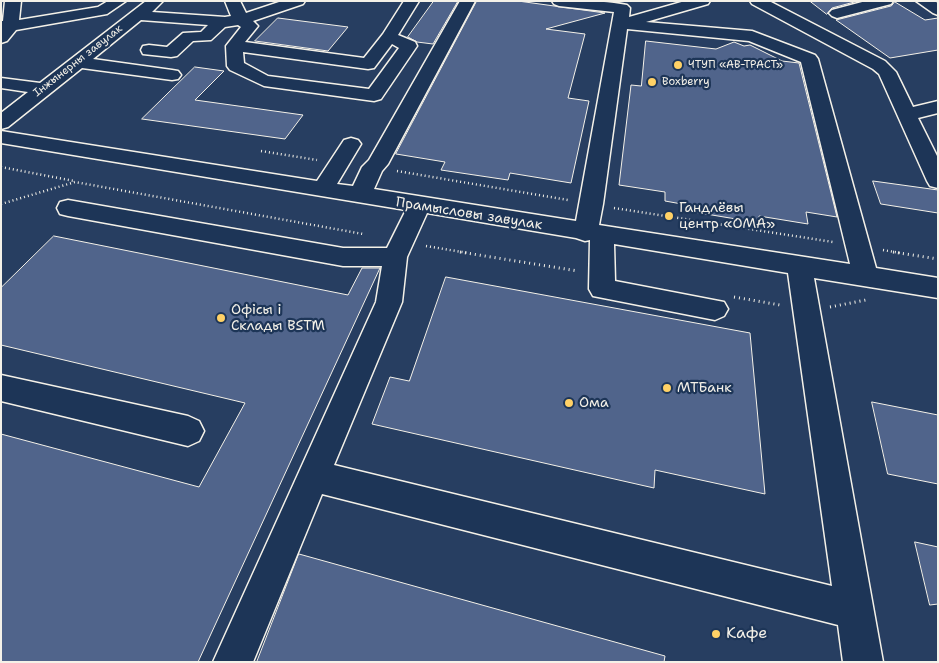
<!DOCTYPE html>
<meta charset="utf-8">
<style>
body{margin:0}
#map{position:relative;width:939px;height:663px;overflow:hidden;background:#273e61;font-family:"Shantell Sans",sans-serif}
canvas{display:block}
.frame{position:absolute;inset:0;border:2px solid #f4f1e8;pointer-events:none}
</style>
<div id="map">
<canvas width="939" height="663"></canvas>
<div class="frame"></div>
</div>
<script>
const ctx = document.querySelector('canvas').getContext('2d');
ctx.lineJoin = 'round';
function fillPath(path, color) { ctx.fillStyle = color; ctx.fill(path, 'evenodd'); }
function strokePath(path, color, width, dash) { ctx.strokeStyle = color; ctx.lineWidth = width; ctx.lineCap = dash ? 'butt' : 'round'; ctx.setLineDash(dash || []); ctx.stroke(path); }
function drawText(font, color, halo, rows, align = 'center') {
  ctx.font = font + ' "Shantell Sans",sans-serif'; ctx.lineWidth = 4.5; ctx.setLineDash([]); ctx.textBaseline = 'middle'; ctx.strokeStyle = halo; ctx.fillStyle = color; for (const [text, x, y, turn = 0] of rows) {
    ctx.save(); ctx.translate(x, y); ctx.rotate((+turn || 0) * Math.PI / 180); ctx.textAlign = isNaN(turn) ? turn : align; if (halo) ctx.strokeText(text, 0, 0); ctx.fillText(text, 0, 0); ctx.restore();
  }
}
const building = new Path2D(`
 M 434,1 L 458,1 L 433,44 L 417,42 L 408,37 Z
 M 477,1 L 518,1 L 605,13 L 546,29 L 585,34 L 568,98 L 589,101 L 571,183 L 510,173 L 508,180 L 441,170 L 445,162 L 396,154 Z
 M 810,1 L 858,1 L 832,8 L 827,14 Z
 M 895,2 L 925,20 L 938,18 L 938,50 L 890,58 L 836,20 L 891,6 Z
 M 278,18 L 348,27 L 328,51 L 255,41 Z
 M 646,41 L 716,49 L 734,42 L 744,46 L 750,45 L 782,61 L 799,63 L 837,217 L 806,212 L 808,224 L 759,216 L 760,223 L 694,212 L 693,206 L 665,201 L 665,192 L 619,185 L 631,85 L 641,86 Z
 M 195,67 L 224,71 L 195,100 L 303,115 L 285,139 L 142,119 Z
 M 873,181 L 938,190 L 938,213 L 881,204 Z
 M 54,236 L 348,295 L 362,268 L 380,268 L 198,662 L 1,662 L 1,434 L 199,487 L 245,403 L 1,345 L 1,288 Z
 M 446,277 L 750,333 L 765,494 L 655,470 L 654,488 L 372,424 L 390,377 L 409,381 Z
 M 872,402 L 938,415 L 938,484 L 888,474 Z
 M 915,542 L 938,547 L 938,604 L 930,605 Z
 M 299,554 L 665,656 L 664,662 L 257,662 Z`);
fillPath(building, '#50648b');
strokePath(building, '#f4f1e8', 1);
const minor = new Path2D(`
 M 5,1 L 21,1 L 19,20 L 98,7 L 108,1 L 126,1 L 107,14 L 16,30 L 7,41 L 1,43 L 1,21 L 3,21 Z
 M 146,1 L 163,1 L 152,12 L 225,17 L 231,16 L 225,1 L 240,1 L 246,13 L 282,1 L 305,1 L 303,4 L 253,21 L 258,26 L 245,42 L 364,58 L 383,34 L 404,1 L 419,1 L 398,35 L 415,42 L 417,46 L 381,99 L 374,101 L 264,86 L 230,70 L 227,66 L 226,46 L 241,27 L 238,25 L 225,27 L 211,40 L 193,41 L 177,56 L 171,57 L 143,54 L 141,50 L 143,46 L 149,45 L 167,47 L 183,33 L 201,32 L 208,25 L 141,20 L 93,59 L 172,70 L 178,71 L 181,75 L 178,79 L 172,80 L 82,68 L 8,127 L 1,129 L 1,113 L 28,92 L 1,88 L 1,78 L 40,83 ZM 392,44 L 399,48 L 369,89 L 268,76 L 244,63 L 243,52 L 368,69 L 374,68 Z
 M 460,1 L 475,1 L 388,164 L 382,171 L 374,189 L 576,221 L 614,12 L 559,6 L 554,4 L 552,1 C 577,1 603,0 627,5 L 630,8 L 629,17 L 685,1 L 710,1 L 708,4 L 646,22 L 752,31 L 815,55 L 818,59 L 876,268 L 938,278 L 938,298 L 814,278 L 883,662 L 843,662 L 838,625 L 322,494 L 253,662 L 213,662 L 376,302 L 382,266 L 343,266 L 68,216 L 60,214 L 57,208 L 60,202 L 68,200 L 343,248 L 387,248 L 406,210 L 1,143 L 1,131 L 317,181 L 344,140 L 351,138 L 358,140 L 361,144 L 337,184 L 353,186 L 362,167 L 369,160 ZM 627,29 L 749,41 L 801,62 L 850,264 L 599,225 L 603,204 ZM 427,213 L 576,238 L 585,241 L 590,240 L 589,289 L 593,296 L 715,320 L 724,316 L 728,309 L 724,302 L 615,281 L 614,244 L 788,273 L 832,586 L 334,465 L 402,302 L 407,257 Z
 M 750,1 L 769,1 L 885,61 L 896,72 L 913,107 L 938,101 L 938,113 L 918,118 L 938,158 L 938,188 L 930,186 L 927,181 L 879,74 L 873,69 L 752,4 Z
 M 866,1 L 893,1 L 891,4 L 837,18 L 832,16 L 829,13 L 832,10 Z
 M 916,1 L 934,1 L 938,3 L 938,15 L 933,13 Z
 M 1,375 L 188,416 L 199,421 L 204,431 L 199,441 L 188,446 L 1,401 Z`);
strokePath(minor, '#f4f1e8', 3);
strokePath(new Path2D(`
 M 261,151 L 317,160
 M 1,167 L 74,181
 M 397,171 L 568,200
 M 1,204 L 75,182 L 363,234
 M 614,208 L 833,242
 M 426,246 L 468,253
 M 883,250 L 900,253`), '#f4f1e8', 2.5, [1, 3]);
strokePath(new Path2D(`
 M 460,252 L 578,271
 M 893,252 L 938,259
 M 734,297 L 780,305
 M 830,307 L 866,300`), '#f4f1e8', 3, [1, 4]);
fillPath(minor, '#1d3557');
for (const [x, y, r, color] of [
 [678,65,5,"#ffd166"],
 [652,82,5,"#ffd166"],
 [669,216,5,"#ffd166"],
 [221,318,5,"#ffd166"],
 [667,388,5,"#ffd166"],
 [569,403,5,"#ffd166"],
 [716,634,5,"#ffd166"]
]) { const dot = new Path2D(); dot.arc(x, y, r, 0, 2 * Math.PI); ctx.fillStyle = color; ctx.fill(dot); strokePath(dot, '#1d3557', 2); }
drawText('11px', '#f4f1e8', '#1d3557', [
 ["Інжынерны завулак",78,61,-38]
]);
drawText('11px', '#f4f1e8', '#1d3557', [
 ["ЧТУП «АВ-ТРАСТ»",688,65],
 ["Boxberry",662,82]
], 'left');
drawText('14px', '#f4f1e8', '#1d3557', [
 ["Гандлёвы",679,208],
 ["центр «ОМА»",679,224],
 ["Офісы і",231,310],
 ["Склады BSTM",231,326],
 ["МТБанк",677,388],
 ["Ома",579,403]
], 'left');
drawText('14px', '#f4f1e8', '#1d3557', [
 ["Прамысловы завулак",469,214,9]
]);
drawText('16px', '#f4f1e8', '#1d3557', [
 ["Кафе",726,634]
], 'left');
</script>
